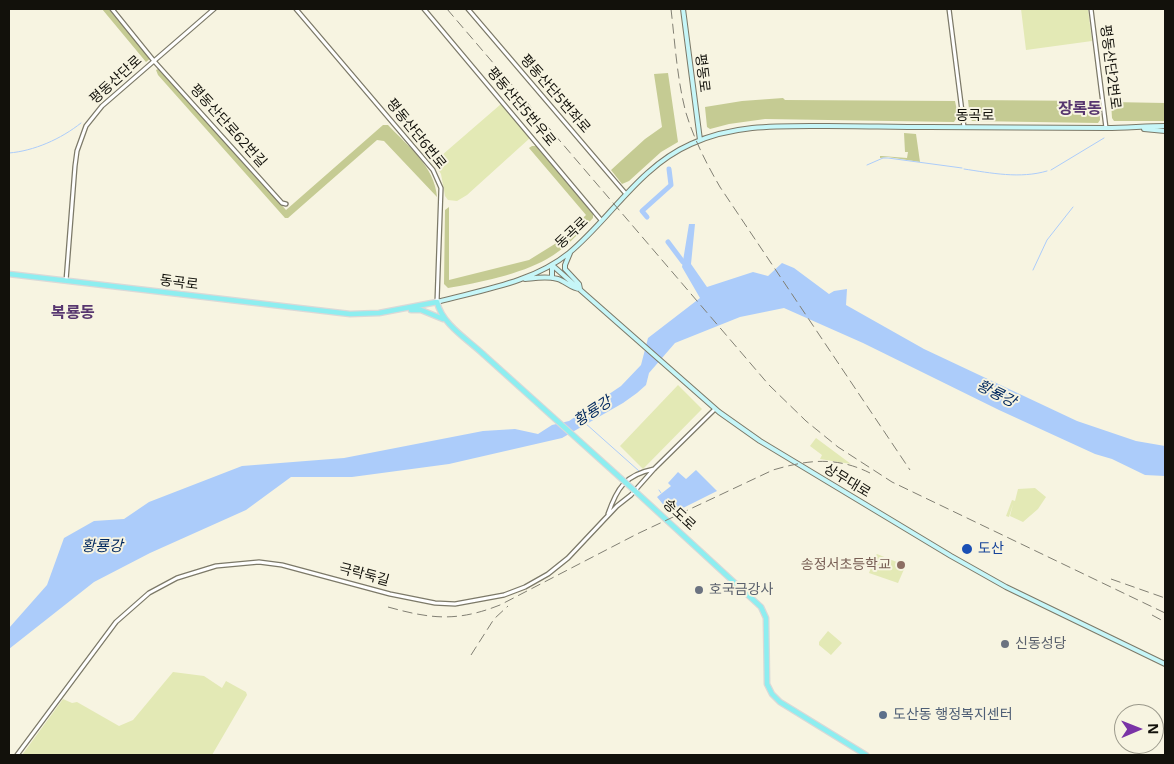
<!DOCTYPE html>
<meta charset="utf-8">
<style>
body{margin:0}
#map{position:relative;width:1174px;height:764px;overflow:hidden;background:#f7f4e1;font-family:"Noto Sans",sans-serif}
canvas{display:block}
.frame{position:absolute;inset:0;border:10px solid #12110b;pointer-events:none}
.north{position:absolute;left:1114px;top:704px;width:50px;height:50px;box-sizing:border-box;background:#f7f4e1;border:1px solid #9b998b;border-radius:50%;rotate:89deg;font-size:14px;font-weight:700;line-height:20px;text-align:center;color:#12110b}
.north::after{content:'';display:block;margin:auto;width:18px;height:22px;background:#7a33a6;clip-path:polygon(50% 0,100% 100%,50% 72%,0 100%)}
</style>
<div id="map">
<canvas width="1174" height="764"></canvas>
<div class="frame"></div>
<div class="north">N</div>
</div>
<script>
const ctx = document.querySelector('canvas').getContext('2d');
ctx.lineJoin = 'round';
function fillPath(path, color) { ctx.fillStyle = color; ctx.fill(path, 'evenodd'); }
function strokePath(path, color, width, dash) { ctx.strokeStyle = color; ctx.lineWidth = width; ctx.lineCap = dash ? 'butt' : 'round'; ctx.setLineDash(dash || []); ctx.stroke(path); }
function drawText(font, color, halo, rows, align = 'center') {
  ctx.font = font + ' "Noto Sans","Noto Sans KR",sans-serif'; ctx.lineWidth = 4; ctx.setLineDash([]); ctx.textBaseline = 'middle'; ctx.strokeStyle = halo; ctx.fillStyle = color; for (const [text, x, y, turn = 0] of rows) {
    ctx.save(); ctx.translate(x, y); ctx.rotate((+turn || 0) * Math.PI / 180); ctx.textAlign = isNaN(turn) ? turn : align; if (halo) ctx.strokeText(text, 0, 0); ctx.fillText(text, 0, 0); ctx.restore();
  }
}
fillPath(new Path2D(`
 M 1021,9 L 1088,9 L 1092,41 L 1026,50 Z
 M 501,104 L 530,138 L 467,195 L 457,201 L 448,200 L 445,196 L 441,174 L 434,162 Z
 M 678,385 L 702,409 L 643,469 L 620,446 Z
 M 816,438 L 851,464 L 820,459 L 822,455 L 810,446 Z
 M 1035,488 L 1046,497 L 1038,509 L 1023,522 L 1010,516 L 1013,504 L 1009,517 L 1006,516 L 1012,500 L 1015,501 L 1018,489 Z
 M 877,554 L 904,565 L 905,567 L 898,583 L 869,573 L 876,555 Z
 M 828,631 L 842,643 L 831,655 L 819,645 L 819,642 Z
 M 173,672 L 204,676 L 222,688 L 226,681 L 246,692 L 247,695 L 212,755 L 22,755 L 63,699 L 72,703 L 77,702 L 119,726 L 133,720 Z`), '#e3e9b5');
fillPath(new Path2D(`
 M 102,9 L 109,9 L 151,58 L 146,62 Z
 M 160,68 L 286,210 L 383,125 L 388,125 C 408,146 435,167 437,197 L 384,141 L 377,140 L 288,218 L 285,218 L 158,75 L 156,70 Z
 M 668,73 L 678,142 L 661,152 L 629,181 L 622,184 L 611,170 L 645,139 L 662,127 L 654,74 Z
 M 783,98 L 785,100 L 955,101 L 958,116 L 954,122 L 765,119 L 729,124 L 710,129 L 707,127 L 705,107 L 742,101 Z
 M 968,100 L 1099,101 L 1100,120 L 1098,123 L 972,121 L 970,118 Z
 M 1111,102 L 1165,103 L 1165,121 L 1114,121 L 1112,118 Z
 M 904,133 L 916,134 L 920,162 L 888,157 L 880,158 L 880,156 L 882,156 L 907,158 L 908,152 L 905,152 Z
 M 532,146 L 536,146 L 593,214 L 593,218 C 579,233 565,249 547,259 C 521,274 478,283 448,288 L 444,284 L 445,210 L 449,207 L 449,280 L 529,260 L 558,242 L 586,215 L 529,148 Z`), '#c5cb93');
fillPath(new Path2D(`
 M 689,224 L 695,224 L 691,264 L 707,287 L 753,272 L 768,276 L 782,263 L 794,268 L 829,294 L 834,291 L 847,289 L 846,305 L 924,349 L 1077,421 L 1136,441 L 1165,446 L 1165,476 L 1145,475 L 1112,459 L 1095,454 L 999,410 L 863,343 L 784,308 L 740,317 L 675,343 L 649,373 L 646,385 L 637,393 L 623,403 L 562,438 L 449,464 L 352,477 L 291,477 L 246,510 L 150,553 L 94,582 L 9,649 L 9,628 L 47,585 L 64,538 L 94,521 L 124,519 L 149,502 L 242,466 L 344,458 L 483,431 L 515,429 L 538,434 L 552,425 L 569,421 L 621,386 L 641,365 L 648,338 L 700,298 L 682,267 Z
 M 696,470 L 717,491 L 671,514 L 657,497 L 671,486 L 668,483 L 678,472 L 686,479 Z`), '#acccfa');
strokePath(new Path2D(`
 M 9,153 C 34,151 61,139 81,123
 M 867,165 L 883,158 L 888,158 L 962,168
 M 964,169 C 991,173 1020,179 1047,171
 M 1051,170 L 1104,138
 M 1033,270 L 1047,240 L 1073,207
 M 585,423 L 639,471
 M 659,490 L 661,493`), '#acccfa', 1);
strokePath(new Path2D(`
 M 647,217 L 642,211 L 671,185 L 669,169
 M 668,242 L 683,262`), '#acccfa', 5);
const tertiary = new Path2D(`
 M 112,9 L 154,61 L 282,203 L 286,204
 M 296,9 L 433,170 L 441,188 L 437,302
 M 424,9 L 601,220
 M 468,9 L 626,194
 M 949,9 L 964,127
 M 1091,9 L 1106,128
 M 66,281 L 75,166 L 77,151 L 86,126 L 102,106 L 214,9
 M 608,514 C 617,488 625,475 654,469
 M 17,755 L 116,622 L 149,593 L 177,578 L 216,566 L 259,562 L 282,565 L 390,594 L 435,603 L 455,604 L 504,595 L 525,587 L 548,574 L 568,558 L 617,506 L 631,495 L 654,469 L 715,409`);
const secondary = new Path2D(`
 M 683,9 L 700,140
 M 1144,129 L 1165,131
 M 570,253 L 565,265 L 565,269 L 579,284 L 580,289
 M 552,265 L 719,412 L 760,441 L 951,556 L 1006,587 L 1165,664
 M 552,278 L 552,265
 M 525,279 C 536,278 547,276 558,279 C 565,281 572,289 580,289
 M 437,302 C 481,290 532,283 569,253 C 611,218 639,167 691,144 C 734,124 781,126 827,126 C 861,126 895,127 929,127 C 988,127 1047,128 1106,128 C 1126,128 1146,126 1165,126`);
const primary = new Path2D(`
 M 9,274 L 350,314 L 379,313 L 437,302 C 442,324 467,339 483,354
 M 411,310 L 421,310 L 443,319
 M 635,491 L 761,607 L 766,618 L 767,684 L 772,694 L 780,702 L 866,755`);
strokePath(tertiary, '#7c7968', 5.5);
strokePath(secondary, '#7c7968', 6);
strokePath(primary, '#d9d9d8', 7);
strokePath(tertiary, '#fff', 3);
strokePath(secondary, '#c6f6f8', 4);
strokePath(primary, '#8deef0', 4.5);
strokePath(new Path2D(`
 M 447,9 L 769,385 L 806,421 L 838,447 L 892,482 L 1165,613
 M 671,9 C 675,43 677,79 686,113 C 694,139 706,163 720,187 L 910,470
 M 1111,579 L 1165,598
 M 388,607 C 431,619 457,622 500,605 L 637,534 L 773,470 C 807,460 836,456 870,473
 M 1152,615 L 1165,622
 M 471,655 L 494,619 L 508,606`), '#817f73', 1, [10, 5]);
const primaryBridge = new Path2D(`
 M 483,354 L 635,491`);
strokePath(primaryBridge, '#d9d9d8', 7, []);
strokePath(primaryBridge, '#8deef0', 4.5);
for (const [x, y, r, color] of [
 [967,549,6,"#1a4fb4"],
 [901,565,5,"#8d6e63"],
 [699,590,5,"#6b7280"],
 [1005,644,5,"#6b7280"],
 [883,715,5,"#5c6f8a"]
]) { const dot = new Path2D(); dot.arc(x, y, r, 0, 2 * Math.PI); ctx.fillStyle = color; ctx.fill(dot); strokePath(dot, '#f7f4e1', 2); }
drawText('14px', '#12110b', '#f7f4e1', [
 ["평동산단2번로",1110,67,83],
 ["평동로",702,73,83],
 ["평동산단로",116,80,-42],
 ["평동산단5번좌로",555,94,49],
 ["평동산단5번우로",521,107,50],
 ["동곡로",975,116],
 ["평동산단로62번길",228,126,48],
 ["평동산단6번로",416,134,51],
 ["동곡로",572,233,-44],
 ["동곡로",179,283,7],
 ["상무대로",847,481,31],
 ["송도로",679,515,43],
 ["극락둑길",364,575,15]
]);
drawText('14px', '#164399', '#f7f4e1', [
 ["도산",978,549]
], 'left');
drawText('14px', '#785e54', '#f7f4e1', [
 ["송정서초등학교",891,565]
], 'right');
drawText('14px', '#5b616d', '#f7f4e1', [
 ["호국금강사",709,590],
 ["신동성당",1015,644]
], 'left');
drawText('14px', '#4e5e75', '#f7f4e1', [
 ["도산동 행정복지센터",893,715]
], 'left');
drawText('italic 15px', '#00285e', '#f7f4e1', [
 ["황룡강",996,394,27],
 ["황룡강",593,412,-33],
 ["황룡강",102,547]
]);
drawText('bold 16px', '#57366f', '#f7f4e1', [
 ["장록동",1080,109],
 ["복룡동",73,313]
]);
</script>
